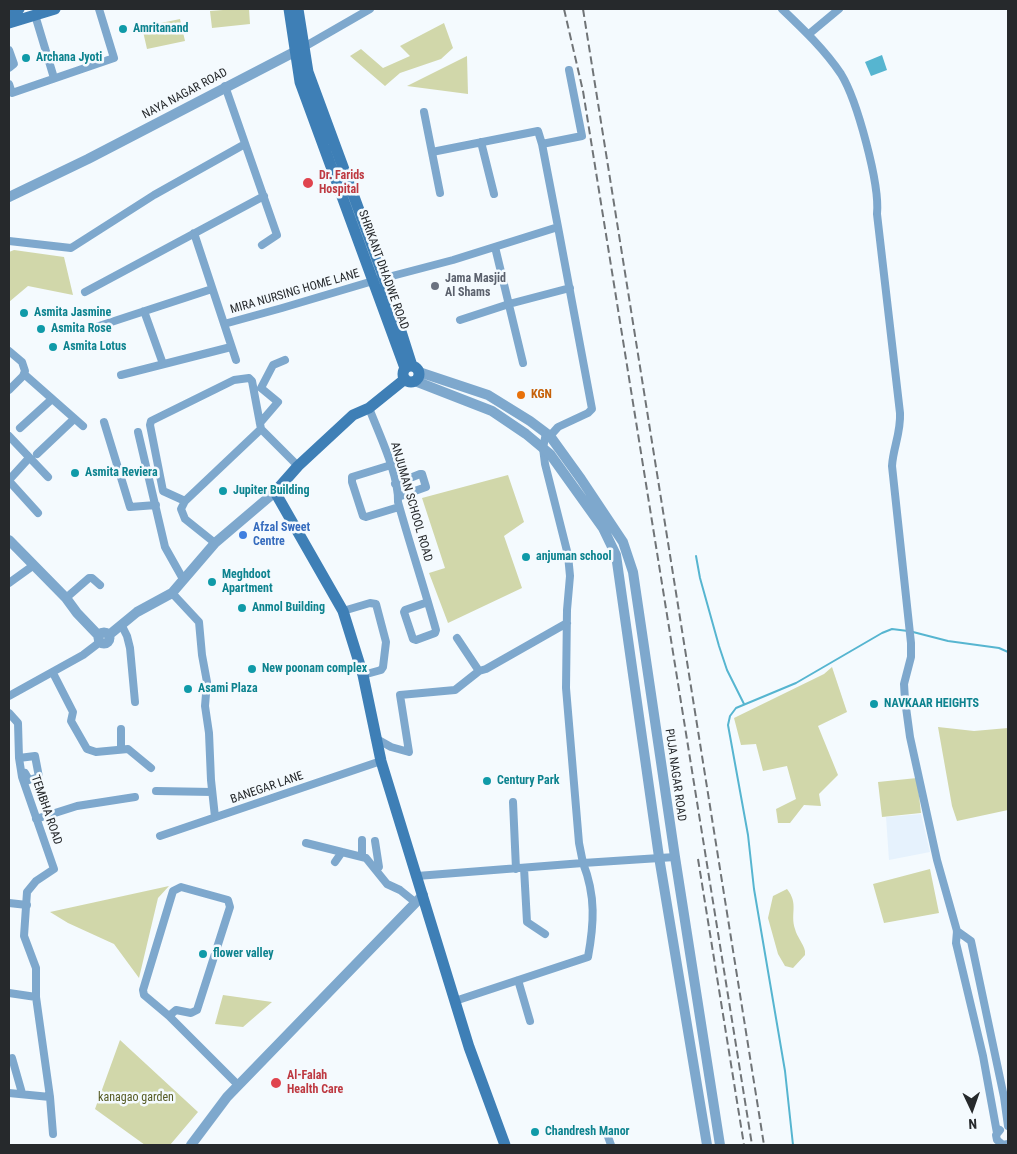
<!DOCTYPE html>
<style>
body{margin:0}
#map{position:relative;width:1017px;height:1154px;overflow:hidden;background:#f4fafe;font-family:"Roboto Condensed",sans-serif}
canvas{display:block}
.frame{position:absolute;inset:0;border:10px solid #26292c;pointer-events:none}
.north{position:absolute;left:947px;top:1084px;width:50px;height:50px;-webkit-text-stroke:4px #f4fafe;paint-order:stroke;rotate:177deg;font-size:14px;font-weight:700;line-height:20px;text-align:center;color:#26292c}
.north::after{content:'';display:block;margin:auto;width:18px;height:22px;background:#26292c;clip-path:polygon(50% 0,100% 100%,50% 72%,0 100%)}
</style>
<div id="map">
<canvas width="1017" height="1154"></canvas>
<div class="frame"></div>
<div class="north">N</div>
</div>
<script>
const ctx = document.querySelector('canvas').getContext('2d');
ctx.lineJoin = 'round';
function fillPath(path, color) { ctx.fillStyle = color; ctx.fill(path, 'evenodd'); }
function strokePath(path, color, width, dash) { ctx.strokeStyle = color; ctx.lineWidth = width; ctx.lineCap = dash ? 'butt' : 'round'; ctx.setLineDash(dash || []); ctx.stroke(path); }
function drawText(font, color, halo, rows, align = 'center') {
  ctx.font = font + ' "Roboto Condensed",sans-serif'; ctx.lineWidth = 5; ctx.setLineDash([]); ctx.textBaseline = 'middle'; ctx.strokeStyle = halo; ctx.fillStyle = color; for (const [text, x, y, turn = 0] of rows) {
    ctx.save(); ctx.translate(x, y); ctx.rotate((+turn || 0) * Math.PI / 180); ctx.textAlign = isNaN(turn) ? turn : align; if (halo) ctx.strokeText(text, 0, 0); ctx.fillText(text, 0, 0); ctx.restore();
  }
}
fillPath(new Path2D(`
 M 921,814 L 930,852 L 889,860 L 886,817 Z`), '#e6f2fd');
fillPath(new Path2D(`
 M 236,9 L 249,9 L 250,24 L 212,28 L 210,11 Z
 M 180,19 L 185,41 L 147,49 L 142,27 Z
 M 444,23 L 453,48 L 441,59 L 400,73 L 385,86 L 350,56 L 361,49 L 383,68 L 410,56 L 400,46 Z
 M 467,56 L 468,94 L 407,86 Z
 M 14,250 L 64,257 L 73,295 L 28,286 L 9,302 L 9,252 Z
 M 508,475 L 524,522 L 504,536 L 522,588 L 448,623 L 429,573 L 445,568 L 422,498 Z
 M 832,667 L 847,712 L 818,726 L 838,775 L 819,794 L 821,806 L 804,805 L 790,823 L 778,823 L 776,809 L 796,799 L 787,766 L 763,771 L 756,744 L 741,745 L 734,718 L 824,674 Z
 M 938,727 L 974,731 L 1008,728 L 1008,810 L 957,821 L 952,806 Z
 M 917,778 L 921,813 L 882,817 L 878,782 Z
 M 930,869 L 939,913 L 884,923 L 873,884 Z
 M 169,886 L 158,898 L 139,978 L 114,944 L 68,923 L 50,912 Z
 M 787,889 C 799,904 790,913 795,929 C 797,937 803,943 805,951 L 805,955 L 793,968 L 785,966 L 778,954 L 768,918 L 773,896 Z
 M 223,995 L 272,1002 L 243,1027 L 215,1024 Z
 M 120,1040 L 198,1112 L 170,1145 L 145,1145 L 95,1109 Z`), '#d1d7aa');
fillPath(new Path2D(`
 M 882,55 L 887,70 L 871,76 L 865,62 Z`), '#56b5d0');
strokePath(new Path2D(`
 M 696,556 L 700,578 L 719,646 L 727,670 L 744,704
 M 913,632 L 948,641 L 999,648 L 1008,652
 M 793,1145 L 785,1071 L 754,889 L 748,835 L 728,725 L 730,716 L 736,708 L 796,683 L 882,633 L 892,629 L 908,631`), '#56b5d0', 2);
strokePath(new Path2D(`
 M 782,9 C 803,29 825,50 841,74 C 857,100 880,184 877,214 L 900,413 C 901,433 893,448 892,466 L 911,643 L 911,657 L 904,684 L 905,700 L 910,737 L 937,860 L 957,931 L 956,943 L 983,1056 L 997,1133
 M 35,15 L 54,78
 M 809,34 L 839,9
 M 304,47 L 370,9
 M 9,50 L 14,64 L 9,68
 M 9,84 L 12,93 L 114,58 L 99,9
 M 225,86 L 277,235 L 262,245
 M 424,112 L 440,193
 M 481,142 L 494,194
 M 432,152 L 538,131 L 542,144
 M 558,227 L 542,144 L 582,136 L 569,70
 M 194,233 L 236,360
 M 9,241 L 71,248 L 154,195 L 245,144
 M 495,247 L 523,363
 M 85,292 L 264,196
 M 144,311 L 163,364
 M 460,320 L 509,304 L 570,288
 M 224,324 L 282,308 L 373,281 L 453,260 L 558,227 L 592,409 L 588,413 L 558,427 L 550,436
 M 96,327 L 212,289
 M 9,351 L 22,362 L 25,371 L 23,376 L 9,390
 M 24,374 L 83,426
 M 121,375 L 231,347
 M 369,408 C 379,434 399,475 398,502 C 410,545 424,587 436,630 L 435,633 L 416,640 L 413,639 L 404,612 L 405,610 L 428,602
 M 104,422 L 130,507 L 156,505
 M 260,423 L 278,402 L 261,388 L 273,365 L 285,360
 M 20,428 L 52,399
 M 138,432 L 165,547 L 183,579
 M 9,436 L 48,477
 M 37,454 L 74,419
 M 391,465 L 352,477 L 352,482 L 363,516 L 366,517 L 399,507
 M 9,480 L 29,458
 M 9,481 L 38,513
 M 395,484 L 420,474 L 422,474 L 426,487 L 398,497
 M 185,501 L 163,491 L 150,425 L 151,421 L 234,380 L 249,378 L 252,381 L 261,429
 M 215,543 L 185,519 L 181,509 L 185,501 L 261,429 L 298,466
 M 9,583 L 34,565
 M 172,593 L 199,622 L 202,655 L 207,682 L 205,706 L 209,733 L 211,780 L 215,817
 M 66,598 L 89,578 L 92,578 L 100,585
 M 343,611 L 370,603 L 376,604 L 386,642 L 383,667 L 381,670 L 363,675
 M 122,626 L 127,636 L 130,648 L 135,702
 M 457,638 L 479,671 L 486,669 L 567,623
 M 53,673 L 73,712 L 71,721 L 87,749 L 96,752 L 128,749 L 151,768
 M 9,696 L 83,655 L 100,642
 M 9,713 L 18,723 L 19,758 L 22,777 L 54,869 L 36,881 L 27,892 L 24,936 L 36,968 L 36,997 L 50,1097 L 53,1134
 M 375,738 L 391,747 L 409,752 L 400,695 L 455,690 L 479,671
 M 121,749 L 121,729
 M 19,758 L 35,756 L 39,777 L 29,780 L 25,773
 M 156,791 L 212,792
 M 513,802 L 516,869
 M 36,819 L 77,806 L 135,797
 M 160,836 L 381,761
 M 362,840 L 362,857
 M 375,841 L 379,867 L 376,870
 M 306,843 L 366,858 L 387,884 L 400,890 L 415,902
 M 335,862 L 342,852
 M 524,868 L 527,922 L 545,934
 M 417,876 L 583,863 L 579,843 L 566,688 L 567,610 L 570,576 L 568,555 L 545,464 L 543,448 L 546,433
 M 9,903 L 27,905
 M 957,931 L 971,941 L 1004,1097 L 1008,1126
 M 518,980 L 530,1021
 M 9,993 L 36,997
 M 455,1001 L 588,957 C 594,924 596,896 583,863 L 675,857
 M 169,1016 L 176,1010 L 191,1013 L 197,1010 L 230,907 L 228,900 L 181,887 L 173,891 L 143,990 L 144,995 L 169,1016 L 238,1085
 M 12,1058 L 22,1093
 M 9,1093 L 50,1097
 M 1000,1130 L 996,1135 L 997,1140 L 1003,1145 L 1008,1144
 M 606,1131 L 611,1145`), '#7ea8cd', 8);
strokePath(new Path2D(`
 M 9,197 L 88,159 L 302,48
 M 419,372 L 488,395 L 530,421 L 550,436 L 581,479 L 623,542 L 633,572 L 675,857 L 720,1145
 M 415,381 L 492,411 L 526,434 L 550,454 L 603,528 L 616,555 L 659,857 L 707,1145
 M 9,540 L 66,598 L 77,613 L 99,636
 M98.5 638a5.5 5.5 0 1 1 11 0a5.5 5.5 0 1 1-11 0Z
 M 109,635 L 137,612 L 172,593 L 215,543 L 275,492
 M 191,1145 L 227,1097 L 423,895`), '#7ea8cd', 10);
strokePath(new Path2D(`
 M 289,9 L 300,82 L 405,368
 M 298,9 L 308,72 L 384,278 L 412,366
 M 9,12 L 19,9
 M 9,23 L 55,9
 M403 374a8 8 0 1 1 16 0a8 8 0 1 1-16 0Z
 M 405,379 L 369,408 L 353,415 L 298,466 L 275,492 L 343,611 L 363,675 L 381,761 L 469,1047 L 505,1145`), '#3e7fb6', 11);
strokePath(new Path2D(`
 M 564,9 L 583,91 L 752,1145
 M 583,9 L 764,1145
 M 698,859 L 744,1145`), '#707477', 2, [8, 4]);
for (const [x, y, r, color] of [
 [123,29,5,"#0f9aa8"],
 [26,58,5,"#0f9aa8"],
 [308,183,6,"#e0444e"],
 [435,286,5,"#6b7280"],
 [24,313,5,"#0f9aa8"],
 [41,329,5,"#0f9aa8"],
 [53,347,5,"#0f9aa8"],
 [521,395,5,"#e8710a"],
 [75,473,5,"#0f9aa8"],
 [223,491,5,"#0f9aa8"],
 [243,535,5,"#3f7fe0"],
 [526,557,5,"#0f9aa8"],
 [212,582,5,"#0f9aa8"],
 [242,608,5,"#0f9aa8"],
 [252,669,5,"#0f9aa8"],
 [188,689,5,"#0f9aa8"],
 [874,704,5,"#0f9aa8"],
 [487,781,5,"#0f9aa8"],
 [203,954,5,"#0f9aa8"],
 [276,1083,6,"#e0444e"],
 [535,1132,5,"#0f9aa8"]
]) { const dot = new Path2D(); dot.arc(x, y, r, 0, 2 * Math.PI); ctx.fillStyle = color; ctx.fill(dot); strokePath(dot, '#f4fafe', 2); }
drawText('bold 12px', '#0d838f', '#f4fafe', [
 ["Amritanand",133,29],
 ["Archana Jyoti",36,58],
 ["Asmita Jasmine",34,313],
 ["Asmita Rose",51,329],
 ["Asmita Lotus",63,347],
 ["Asmita Reviera",85,473],
 ["Jupiter Building",233,491],
 ["anjuman school",536,557],
 ["Meghdoot",222,575],
 ["Apartment",222,589],
 ["Anmol Building",252,608],
 ["New poonam complex",262,669],
 ["Asami Plaza",198,689],
 ["NAVKAAR HEIGHTS",884,704],
 ["Century Park",497,781],
 ["flower valley",213,954],
 ["Chandresh Manor",545,1132]
], 'left');
drawText('12px', '#26292c', '#f4fafe', [
 ["NAYA NAGAR ROAD",185,94,-28],
 ["SHRIKANT DHADWE ROAD",383,270,70],
 ["MIRA NURSING HOME LANE",295,292,-16],
 ["ANJUMAN SCHOOL ROAD",411,502,74],
 ["PUJA NAGAR ROAD",675,775,82],
 ["BANEGAR LANE",267,788,-19],
 ["TEMBHA ROAD",46,810,71]
]);
drawText('bold 12px', '#be3a42', '#f4fafe', [
 ["Dr. Farids",319,176],
 ["Hospital",319,190],
 ["Al-Falah",287,1076],
 ["Health Care",287,1090]
], 'left');
drawText('bold 12px', '#5b616d', '#f4fafe', [
 ["Jama Masjid",445,279],
 ["Al Shams",445,293]
], 'left');
drawText('bold 12px', '#c56008', '#f4fafe', [
 ["KGN",531,395]
], 'left');
drawText('bold 12px', '#366cbe', '#f4fafe', [
 ["Afzal Sweet",253,528],
 ["Centre",253,542]
], 'left');
drawText('12px', '#555a23', '#f4fafe', [
 ["kanagao garden",136,1098]
]);
</script>
